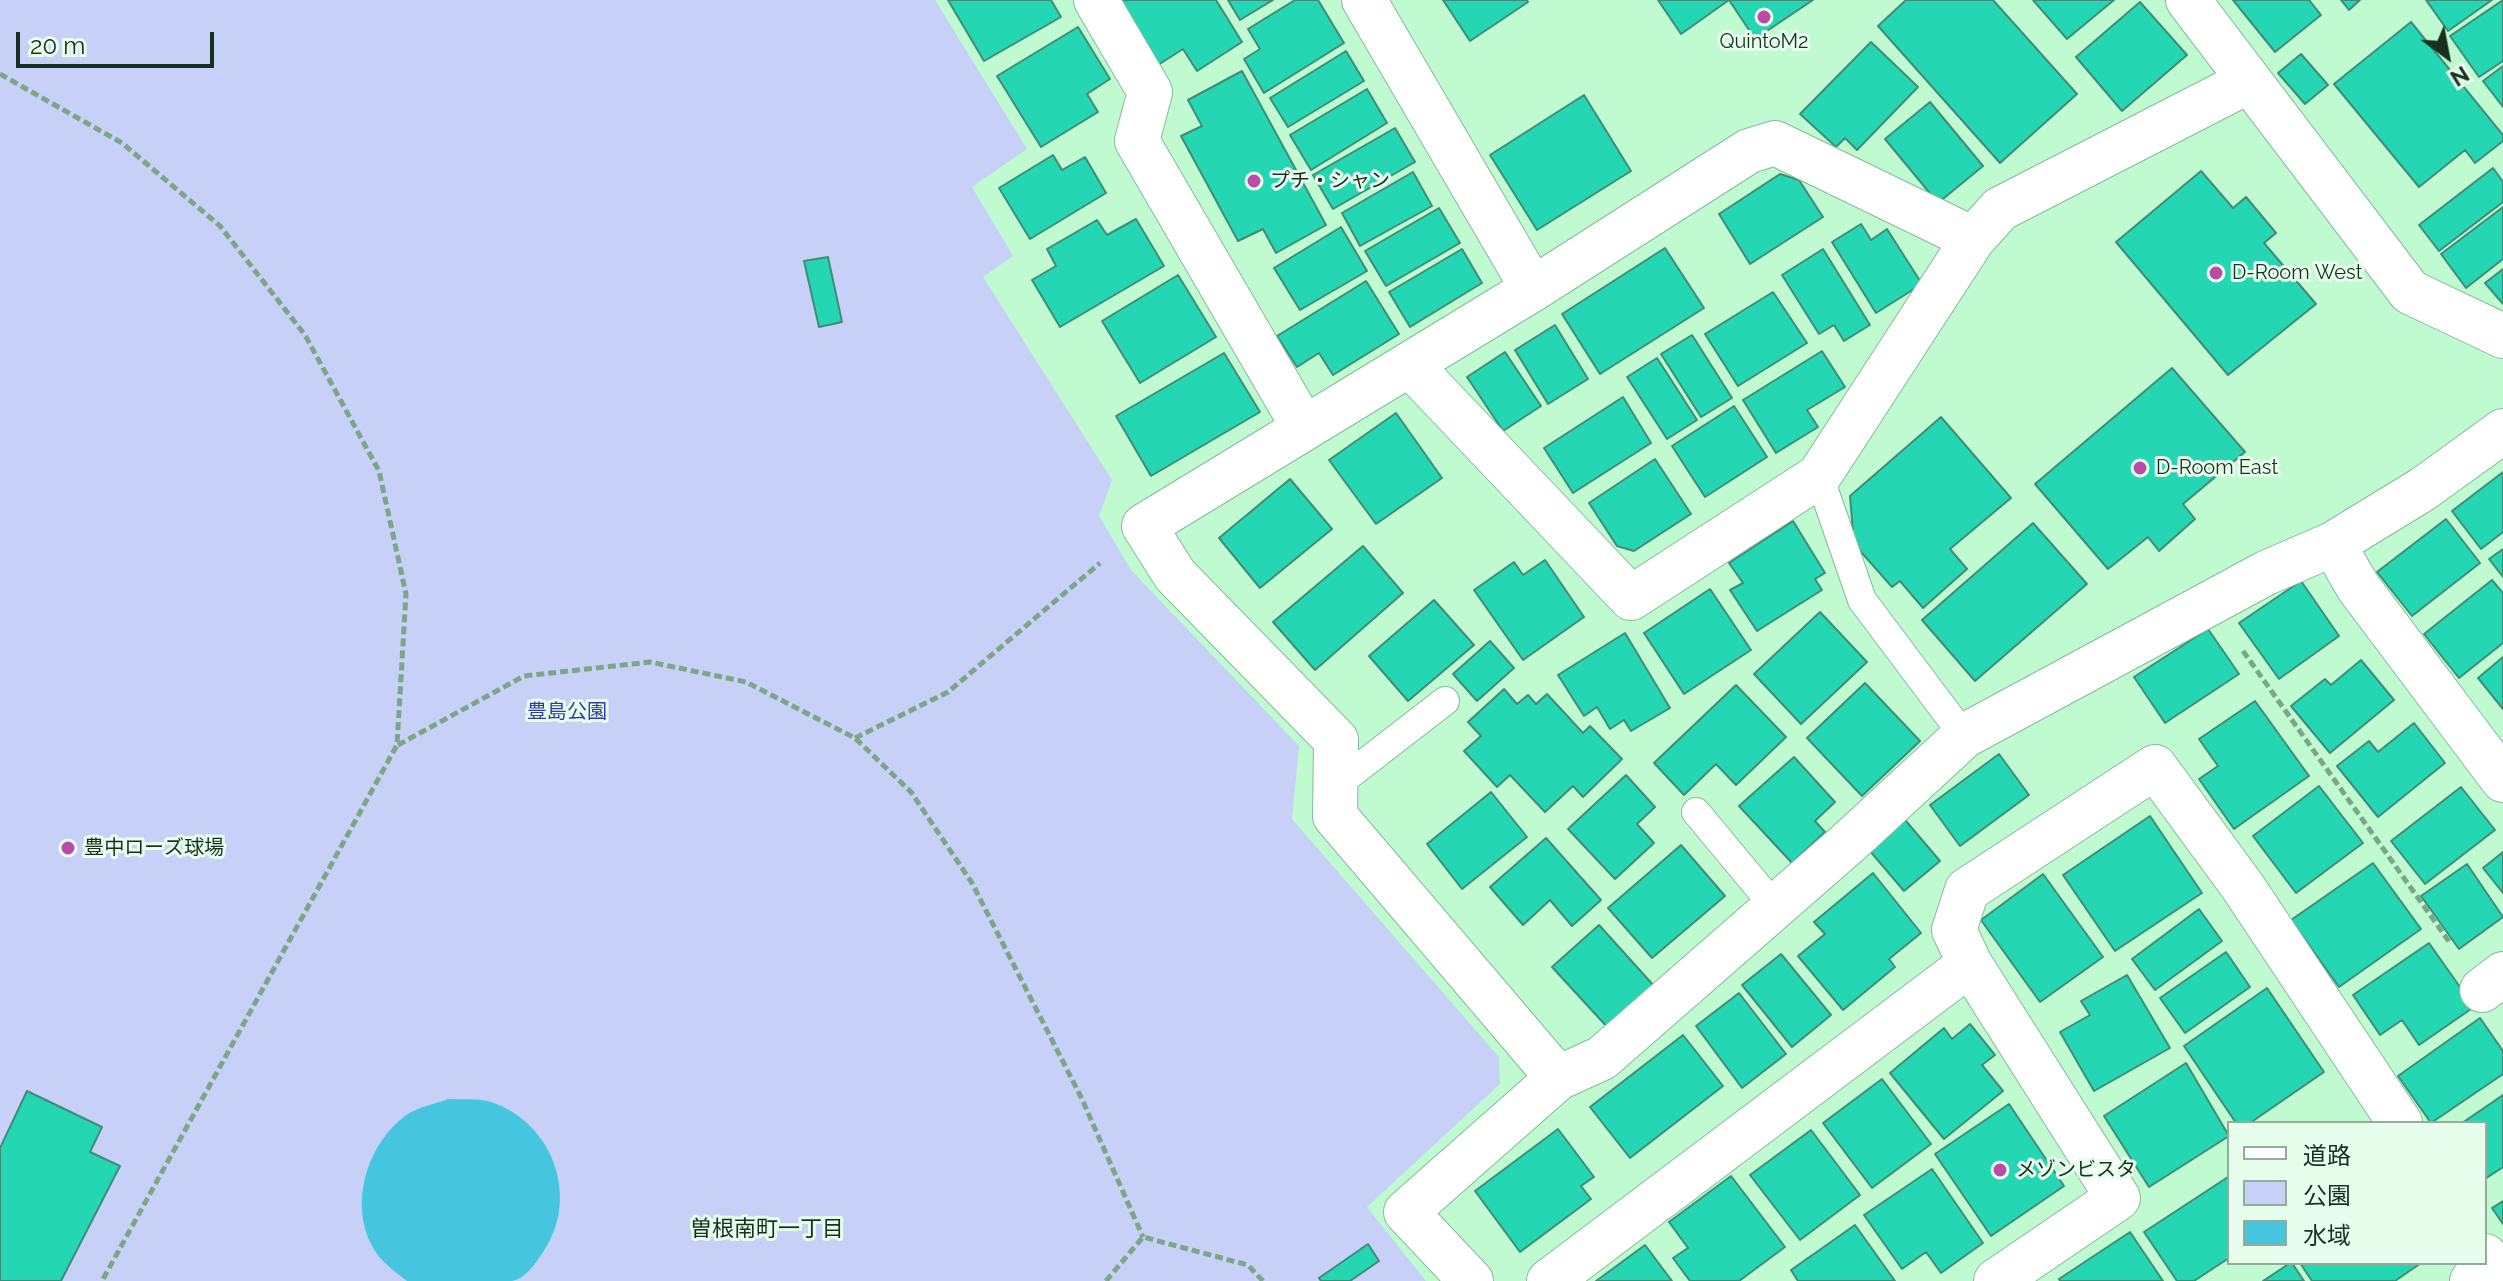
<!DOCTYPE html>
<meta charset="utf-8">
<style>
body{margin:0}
#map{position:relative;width:2503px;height:1281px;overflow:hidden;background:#c0fad1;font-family:Raleway,"Noto Sans JP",sans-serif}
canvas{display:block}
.legend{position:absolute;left:2227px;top:1121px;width:260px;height:144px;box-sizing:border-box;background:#e7feed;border:2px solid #95ac9b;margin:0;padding:10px 14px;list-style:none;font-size:24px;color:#193021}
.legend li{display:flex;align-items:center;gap:16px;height:40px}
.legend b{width:40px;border:2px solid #95ac9b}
.north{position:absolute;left:2407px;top:16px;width:80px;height:80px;-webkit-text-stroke:6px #e7feed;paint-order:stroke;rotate:148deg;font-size:22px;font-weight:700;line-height:32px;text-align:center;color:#193021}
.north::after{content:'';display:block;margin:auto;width:28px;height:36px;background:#193021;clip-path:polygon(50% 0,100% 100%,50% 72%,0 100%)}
.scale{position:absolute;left:16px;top:32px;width:198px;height:36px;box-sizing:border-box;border:4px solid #193021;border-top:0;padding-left:10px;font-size:24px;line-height:28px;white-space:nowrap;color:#193021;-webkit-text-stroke:6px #e7feed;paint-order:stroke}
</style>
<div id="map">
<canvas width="2503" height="1281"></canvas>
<ul class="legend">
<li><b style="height:10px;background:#fff"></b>道路</li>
<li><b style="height:22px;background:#c7d1f7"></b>公園</li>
<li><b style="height:22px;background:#46c5df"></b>水域</li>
</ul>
<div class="north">N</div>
<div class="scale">20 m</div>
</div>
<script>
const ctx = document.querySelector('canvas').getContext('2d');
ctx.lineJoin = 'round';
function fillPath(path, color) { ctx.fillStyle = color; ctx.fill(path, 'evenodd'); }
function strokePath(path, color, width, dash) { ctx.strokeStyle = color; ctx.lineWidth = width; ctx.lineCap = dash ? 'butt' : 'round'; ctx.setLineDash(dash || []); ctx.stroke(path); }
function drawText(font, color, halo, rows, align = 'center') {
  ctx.font = font + ' Raleway,"Noto Sans JP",sans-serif'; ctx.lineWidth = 6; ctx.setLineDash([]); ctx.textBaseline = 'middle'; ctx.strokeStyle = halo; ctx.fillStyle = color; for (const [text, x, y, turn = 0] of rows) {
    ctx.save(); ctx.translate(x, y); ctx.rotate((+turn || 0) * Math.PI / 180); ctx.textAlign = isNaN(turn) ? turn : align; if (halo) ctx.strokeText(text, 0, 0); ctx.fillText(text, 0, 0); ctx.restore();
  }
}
fillPath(new Path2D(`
 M 0,0 L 935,0 L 1027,149 L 972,187 L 1013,256 L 983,277 L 1112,480 L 1099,516 L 1131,570 L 1299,746 L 1292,819 L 1499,1057 L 1500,1084 L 1367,1207 L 1426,1281 L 0,1281 Z`), '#c7d1f7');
fillPath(new Path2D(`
 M 448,1099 C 461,1100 479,1098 491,1102 C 554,1123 580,1199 543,1252 C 535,1264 526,1278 512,1281 C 487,1281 435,1281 407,1281 C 399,1275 390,1268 383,1261 C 344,1218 363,1145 408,1114 C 418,1107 436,1104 448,1099 Z`), '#46c5df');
const building = new Path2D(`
 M 948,0 L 1051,0 L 1061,17 L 984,61 Z
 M 1118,0 L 1216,0 L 1242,42 L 1197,71 L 1183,49 L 1158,65 Z
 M 1228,0 L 1273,0 L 1240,20 Z
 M 1295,0 L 1318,0 L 1344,43 L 1264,93 L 1244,59 L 1260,49 L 1248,29 Z
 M 1443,0 L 1527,0 L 1528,2 L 1470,41 Z
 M 1658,0 L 1813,0 L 1755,39 L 1729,0 L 1681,34 Z
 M 1906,0 L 1993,0 L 2077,94 L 2000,163 L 1878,26 Z
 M 2033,0 L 2114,0 L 2067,39 Z
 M 2233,0 L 2309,0 L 2321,15 L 2275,52 Z
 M 2341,0 L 2360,0 L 2349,10 Z
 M 2426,0 L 2492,0 L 2448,31 Z
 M 2503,0 L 2503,61 L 2479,77 L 2450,36 Z
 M 2140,2 L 2187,55 L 2122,111 L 2076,57 Z
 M 2411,22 L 2503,135 L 2503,141 L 2475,163 L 2465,150 L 2419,187 L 2334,84 Z
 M 1078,27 L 1110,79 L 1087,94 L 1098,112 L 1041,147 L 997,76 Z
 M 1871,42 L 1918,87 L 1857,150 L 1845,138 L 1836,147 L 1800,114 Z
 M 1346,51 L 1364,81 L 1288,127 L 1270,98 Z
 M 2301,54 L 2328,85 L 2305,104 L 2278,73 Z
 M 2503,66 L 2503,107 L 2483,81 Z
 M 1242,71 L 1326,225 L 1276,253 L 1263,229 L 1238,241 L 1181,136 L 1202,126 L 1188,100 Z
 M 1367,89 L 1387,123 L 1311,170 L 1290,135 Z
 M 1584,95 L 1631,171 L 1537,230 L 1490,155 Z
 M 1930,102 L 1983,166 L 1938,203 L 1885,139 Z
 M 1395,128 L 1415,162 L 1333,209 L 1313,175 Z
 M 1053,155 L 1062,170 L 1085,157 L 1106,193 L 1030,239 L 999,188 Z
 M 2493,168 L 2503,182 L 2503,202 L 2439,251 L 2419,225 Z
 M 2201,171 L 2233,208 L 2246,197 L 2276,233 L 2264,243 L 2316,304 L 2228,375 L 2116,242 Z
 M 1413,172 L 1432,206 L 1360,246 L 1342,213 Z
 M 1780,174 L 1799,180 L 1823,217 L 1750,264 L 1719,214 Z
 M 2503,207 L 2503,259 L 2466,288 L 2441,254 Z
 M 1439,208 L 1460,243 L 1386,286 L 1365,251 Z
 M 1136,219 L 1164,266 L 1060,327 L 1032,280 L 1056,266 L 1047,249 L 1097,220 L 1107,235 Z
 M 1861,224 L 1871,240 L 1887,229 L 1922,284 L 1876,313 L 1832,242 Z
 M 1341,227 L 1367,271 L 1300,310 L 1274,268 Z
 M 1665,248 L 1704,308 L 1600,374 L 1562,314 Z
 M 1462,249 L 1482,283 L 1410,327 L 1389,292 Z
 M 1823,249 L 1870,325 L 1844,341 L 1834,325 L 1819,334 L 1782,275 Z
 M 828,257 L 842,322 L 819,327 L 804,261 Z
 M 2503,269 L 2503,304 L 2485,283 Z
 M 1178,275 L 1216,337 L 1140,383 L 1102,321 Z
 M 1366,281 L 1399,334 L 1333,375 L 1319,353 L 1297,367 L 1277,336 Z
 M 1773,292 L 1807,343 L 1738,386 L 1705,334 Z
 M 1555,325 L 1588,379 L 1548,404 L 1515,350 Z
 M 1692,335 L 1732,398 L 1701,417 L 1661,354 Z
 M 1822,351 L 1845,387 L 1807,410 L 1818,427 L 1776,453 L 1743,400 Z
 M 1505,352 L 1541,406 L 1503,431 L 1467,377 Z
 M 1224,353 L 1260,412 L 1151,476 L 1116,416 Z
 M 1657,358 L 1697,420 L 1667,439 L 1627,377 Z
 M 2172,368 L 2245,452 L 2183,504 L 2195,519 L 2159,551 L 2148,537 L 2108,569 L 2035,484 Z
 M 1623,397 L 1651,443 L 1573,493 L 1544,448 Z
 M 1734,406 L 1767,457 L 1705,497 L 1672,446 Z
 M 1396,413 L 1442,478 L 1376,524 L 1329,460 Z
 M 1941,417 L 2011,498 L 1950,549 L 1967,569 L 1923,608 L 1900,581 L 1892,587 L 1854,544 L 1850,496 Z
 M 1655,459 L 1691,514 L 1634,551 L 1617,546 L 1589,503 Z
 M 2503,472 L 2503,532 L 2481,549 L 2452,511 Z
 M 1290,479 L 1332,529 L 1260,588 L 1219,538 Z
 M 2446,519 L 2480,563 L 2412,616 L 2377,572 Z
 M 1793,521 L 1825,573 L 1815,579 L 1822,590 L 1757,631 L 1730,590 L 1743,583 L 1729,563 Z
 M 2033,523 L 2087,584 L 1975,681 L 1922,620 Z
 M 1363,546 L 1403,593 L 1315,670 L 1273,622 Z
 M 2503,549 L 2503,577 L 2489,559 Z
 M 1545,560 L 1584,617 L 1523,660 L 1474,590 L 1514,562 L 1523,575 Z
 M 2492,580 L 2503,593 L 2503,643 L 2459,678 L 2424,634 Z
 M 2301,581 L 2339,636 L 2279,679 L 2239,623 Z
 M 1710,589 L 1751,650 L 1684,694 L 1644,633 Z
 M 1434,600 L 1474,645 L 1408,701 L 1369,656 Z
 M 1820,612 L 1867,662 L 1801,724 L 1754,674 Z
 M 2208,629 L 2239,674 L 2165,723 L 2134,677 Z
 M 1625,633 L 1670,708 L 1631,731 L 1624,720 L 1610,729 L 1597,707 L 1584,716 L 1558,675 Z
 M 1490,641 L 1514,668 L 1477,701 L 1453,674 Z
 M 2503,657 L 2503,709 L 2478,678 Z
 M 2361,660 L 2394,700 L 2330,753 L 2291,706 L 2325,679 L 2331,685 Z
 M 1865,683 L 1920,741 L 1862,796 L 1807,738 Z
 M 1736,685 L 1786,737 L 1736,785 L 1716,764 L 1684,795 L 1654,763 Z
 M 1504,689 L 1517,704 L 1528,695 L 1536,704 L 1547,694 L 1583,733 L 1590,726 L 1622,759 L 1583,797 L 1573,786 L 1545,812 L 1510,775 L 1497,787 L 1464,751 L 1481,736 L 1468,722 Z
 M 2255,701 L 2309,776 L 2234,829 L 2199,779 L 2218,766 L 2199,739 Z
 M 2414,723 L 2445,763 L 2378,817 L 2337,766 L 2369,741 L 2378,752 Z
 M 1999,754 L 2029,795 L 1960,846 L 1930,805 Z
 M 1794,757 L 1835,802 L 1815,821 L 1825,832 L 1792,863 L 1739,806 Z
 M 1626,775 L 1655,807 L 1637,824 L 1654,843 L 1615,879 L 1568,829 Z
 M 2319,786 L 2363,843 L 2296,893 L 2253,836 Z
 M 2461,787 L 2495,830 L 2425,884 L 2391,841 Z
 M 1491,792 L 1527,837 L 1462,889 L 1427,844 Z
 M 1900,814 L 1940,861 L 1904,891 L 1864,844 Z
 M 2150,816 L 2202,893 L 2115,951 L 2063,875 Z
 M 1546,838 L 1601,900 L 1572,926 L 1550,900 L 1523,925 L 1490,887 Z
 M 1681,845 L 1725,896 L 1652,958 L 1608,908 Z
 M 2503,852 L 2503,893 L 2483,868 Z
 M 2373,863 L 2421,929 L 2339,987 L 2291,920 Z
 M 2467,864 L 2503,917 L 2459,949 L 2421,896 Z
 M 1873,873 L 1921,933 L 1889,959 L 1895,967 L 1843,1010 L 1798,956 L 1825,934 L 1814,922 Z
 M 2043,874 L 2103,957 L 2040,1002 L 1981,920 Z
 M 2199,909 L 2222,941 L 2155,990 L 2132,959 Z
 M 1599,925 L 1655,987 L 1609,1029 L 1552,967 Z
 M 2429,943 L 2474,1007 L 2419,1045 L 2402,1020 L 2380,1035 L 2353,995 Z
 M 2226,952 L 2250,987 L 2185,1033 L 2160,998 Z
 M 1781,954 L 1831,1015 L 1792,1047 L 1742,985 Z
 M 2127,975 L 2170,1048 L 2094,1091 L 2060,1032 L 2090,1015 L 2081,1001 Z
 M 2267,988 L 2324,1072 L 2250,1123 L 2236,1123 L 2184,1046 Z
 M 1739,993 L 1786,1054 L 1742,1088 L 1696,1026 Z
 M 2480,1018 L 2503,1051 L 2503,1074 L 2431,1123 L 2398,1076 Z
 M 1970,1024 L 1995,1055 L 1982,1065 L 2003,1091 L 1944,1139 L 1890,1073 L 1944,1028 L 1952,1039 Z
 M 1683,1035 L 1723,1086 L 1630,1158 L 1590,1107 Z
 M 2186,1063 L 2229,1136 L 2149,1187 L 2104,1116 Z
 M 1882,1079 L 1931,1144 L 1872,1188 L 1823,1123 Z
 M 27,1091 L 102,1127 L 90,1152 L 120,1166 L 61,1281 L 0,1281 L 0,1148 Z
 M 2503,1095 L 2503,1167 L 2485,1179 L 2485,1123 L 2462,1123 Z
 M 2009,1104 L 2064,1186 L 1991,1236 L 1935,1154 Z
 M 1558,1129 L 1594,1177 L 1581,1186 L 1591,1199 L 1520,1252 L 1475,1191 Z
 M 1811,1130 L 1860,1195 L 1800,1240 L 1750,1175 Z
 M 1932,1169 L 1983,1243 L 1941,1273 L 1926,1252 L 1902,1269 L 1864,1215 Z
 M 1731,1176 L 1785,1247 L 1739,1281 L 1690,1281 L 1673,1258 L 1688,1248 L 1669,1222 Z
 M 2228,1177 L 2229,1258 L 2194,1281 L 2177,1281 L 2144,1232 Z
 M 2503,1201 L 2503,1224 L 2492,1208 Z
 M 1855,1225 L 1895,1281 L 1798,1281 L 1791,1270 Z
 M 2130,1232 L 2163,1281 L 2060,1281 L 2059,1279 Z
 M 1368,1244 L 1379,1261 L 1350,1281 L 1321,1281 L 1319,1278 Z
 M 1645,1245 L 1672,1281 L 1596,1281 Z
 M 2292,1263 L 2304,1281 L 2263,1281 L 2290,1263 Z
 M 2300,1263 L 2421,1263 L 2395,1281 L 2312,1281 Z`);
fillPath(building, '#24d6b2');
strokePath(building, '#418c78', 2);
const lane = new Path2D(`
 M 1819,476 L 1862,600 L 1964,736
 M 1335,786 L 1445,701
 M 1696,812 L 1775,907`);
const street = new Path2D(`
 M 1096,0 L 1150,92 L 1137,141 L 1304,428
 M 1364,0 L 1533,289
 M 2188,0 L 2410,292 L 2503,336
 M 1410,365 L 1631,598 L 1819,476 L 1973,239
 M 2333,544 L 2358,587 L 2503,780
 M 1970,964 L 2118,1198 L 1996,1281
 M 2482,990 L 2503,974
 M 1558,1078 L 1602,1058 L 1847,844 L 1964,736 L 2266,573 L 2333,544 L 2423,489 L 2503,431
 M 1471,1281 L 1406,1212 L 1558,1078 L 1335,816 L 1336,740 L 1175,575 L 1144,526 L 1533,289 L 1749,151 L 1775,143 L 1973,239 L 2000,209 L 2249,81
 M 1549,1281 L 1970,964 L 1954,930 L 1967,890 L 2155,767 L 2243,887 L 2400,1123
 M 2472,1281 L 2492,1267 L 2485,1256`);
strokePath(lane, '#84bc96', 30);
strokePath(street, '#84bc96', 46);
strokePath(new Path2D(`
 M 0,74 L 122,143 L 220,226 L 305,335 L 379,471 L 406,594 L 397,745 L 102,1281
 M 2243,651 L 2450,943
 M 855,738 L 948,692 L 1100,563
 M 398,745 L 524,676 L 650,662 L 746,682 L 855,738 L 911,792 L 972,883 L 1081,1097 L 1143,1237
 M 1106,1281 L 1143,1237 L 1248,1265 L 1263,1281`), '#7ba688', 5, [8, 4]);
strokePath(lane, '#fff', 28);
strokePath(street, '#fff', 44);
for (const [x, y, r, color] of [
 [1764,17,8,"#ba4ba9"],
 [1254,181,8,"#ba4ba9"],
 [2216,273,8,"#ba4ba9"],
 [2140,468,8,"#ba4ba9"],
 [68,848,8,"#ba4ba9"],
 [2000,1170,8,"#ba4ba9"]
]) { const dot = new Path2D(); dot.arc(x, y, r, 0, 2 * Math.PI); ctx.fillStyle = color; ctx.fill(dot); strokePath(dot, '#e7feed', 3); }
drawText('20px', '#193021', '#e7feed', [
 ["QuintoM2",1764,42,"center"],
 ["プチ・シャン",1270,181],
 ["D-Room West",2232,273],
 ["D-Room East",2156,468],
 ["豊中ローズ球場",84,848],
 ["メゾンビスタ",2016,1170]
], 'left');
drawText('20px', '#363baa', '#e7feed', [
 ["豊島公園",567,712]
]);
drawText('22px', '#193021', '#e7feed', [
 ["曽根南町一丁目",767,1229]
]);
</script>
